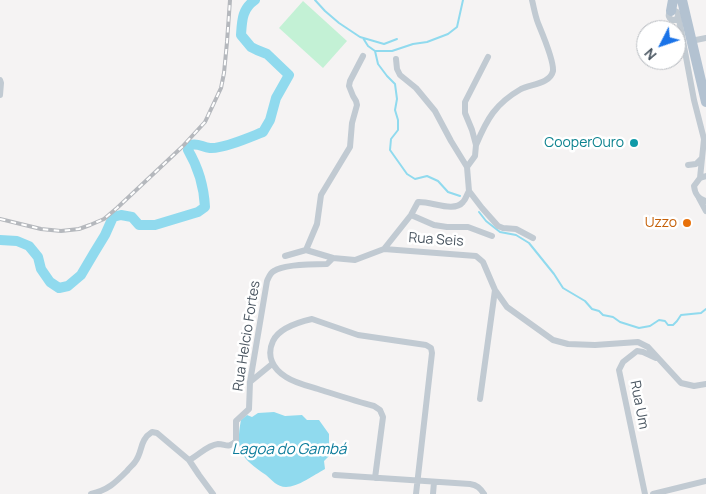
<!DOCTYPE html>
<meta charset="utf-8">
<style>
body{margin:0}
#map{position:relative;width:706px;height:494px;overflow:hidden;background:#f5f3f3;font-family:Manrope,sans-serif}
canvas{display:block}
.north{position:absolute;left:636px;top:20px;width:50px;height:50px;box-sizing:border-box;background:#fff;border:1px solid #b7bbc0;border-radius:50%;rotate:229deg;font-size:14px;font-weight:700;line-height:20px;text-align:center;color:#4a5661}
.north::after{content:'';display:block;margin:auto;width:18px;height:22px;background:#1a73e8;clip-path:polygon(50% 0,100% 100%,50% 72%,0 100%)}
</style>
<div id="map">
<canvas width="706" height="494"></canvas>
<div class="north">N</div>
</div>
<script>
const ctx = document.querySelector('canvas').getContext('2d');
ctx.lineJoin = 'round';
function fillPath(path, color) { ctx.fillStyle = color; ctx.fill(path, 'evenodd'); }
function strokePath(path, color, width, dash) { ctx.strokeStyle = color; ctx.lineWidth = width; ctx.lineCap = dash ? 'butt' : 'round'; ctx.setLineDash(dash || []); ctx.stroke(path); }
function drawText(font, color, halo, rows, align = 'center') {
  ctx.font = font + ' Manrope,sans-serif'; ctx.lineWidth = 5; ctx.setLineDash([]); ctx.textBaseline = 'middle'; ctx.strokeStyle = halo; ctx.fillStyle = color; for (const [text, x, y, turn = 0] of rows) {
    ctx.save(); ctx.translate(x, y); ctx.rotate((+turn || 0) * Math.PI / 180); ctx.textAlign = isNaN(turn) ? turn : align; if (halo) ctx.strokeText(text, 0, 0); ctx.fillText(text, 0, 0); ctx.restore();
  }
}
fillPath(new Path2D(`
 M 303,1 L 347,41 L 323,68 L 279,28 Z`), '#c3f1d5');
fillPath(new Path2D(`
 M 274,412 L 285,416 L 302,415 L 307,420 L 319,420 L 329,434 L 329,456 L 324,461 L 325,469 C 314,475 298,487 286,487 C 277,487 272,480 266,475 C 241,458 235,451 241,420 L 247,415 L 252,417 L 258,413 Z`), '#90daee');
strokePath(new Path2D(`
 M 315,0 L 325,11 L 339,23 L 360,37 L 384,44 L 397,39
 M 363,38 L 368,46 L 375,51 L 378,64 L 387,76 L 395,84 L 397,99 L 395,110 L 398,120 L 398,130 L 391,139 L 390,150 L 407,174 L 415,179 L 427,176 L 438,181 L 448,192 L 460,196
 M 375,51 L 392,51 L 413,44 L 427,42 L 448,34 L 457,27 L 463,0
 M 479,212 L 486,221 L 500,232 L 516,235 L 529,243 L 554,274 L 563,288 L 585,301 L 592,309 L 599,311 L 603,315 L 613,317 L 620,322 L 639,328 L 650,326 L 659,320 L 665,321 L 668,325 L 673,325 L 677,321 L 681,315 L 701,313 L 706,309`), '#90daee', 2);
strokePath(new Path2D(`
 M 0,240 L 17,241 L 29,246 L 38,257 L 41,269 L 50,282 L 59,288 L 68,286 L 81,275 L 94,253 L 105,235 L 113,217 L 121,215 L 132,217 L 139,225 L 155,225 L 198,212 L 205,207 C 204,188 198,167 188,150 L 191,145 C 198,143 202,147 210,148 C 223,149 250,137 263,132 L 270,120 L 276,98 L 289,75 L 267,54 L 257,50 L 251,47 L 241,35 C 242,20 242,9 255,0`), '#90daee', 10);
strokePath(new Path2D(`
 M 678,16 L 676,20 C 668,21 666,13 673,10 L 677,12 L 678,14 L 694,100 L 704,139 L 700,178
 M 691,41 L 706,38
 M 396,59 L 397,69 L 400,75 L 416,88 L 435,111 L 451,141 L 467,167 L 469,191 L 482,208 L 498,226 L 503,228 L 516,229 L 533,238
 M 0,80 L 1,83 L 0,95
 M 476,145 C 487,119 495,104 521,89 C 531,84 550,84 553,71 C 554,60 542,33 538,23 C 535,15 534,8 532,0
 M 688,165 L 696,164 L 702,158
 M 467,167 L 475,156 L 476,145 L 472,130 L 465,113 L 465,102 L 488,57
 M 706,176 L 700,178 L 694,186 C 695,194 698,199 706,201
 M 699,198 L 706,211
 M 411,215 L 434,225 L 447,227 L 468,227 L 492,236
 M 384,249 L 476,256 L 483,262 L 495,290 L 507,307 L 553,340 L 568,344 L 595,345 L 638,342 L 648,347 L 681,383 L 694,386 L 706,384
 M 306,250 L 317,224 L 321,195 L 350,147 L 352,123 L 357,105 L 356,101 L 353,96 L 349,86 L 350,81 L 363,56
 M 285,256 L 306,250 L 333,258
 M 250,382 L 272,364
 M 480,399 L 495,290
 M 189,460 L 199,475 L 213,494
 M 335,475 L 470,484 C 477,485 480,488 484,494
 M 375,478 L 383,417 L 380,410 L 374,406 C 355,401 337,395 318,389 C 308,386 295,383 286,377 C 273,369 266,356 273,341 C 279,328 299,322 312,319 L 358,335 L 426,345 L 431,348 L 432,353 L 416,494
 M 91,494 C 108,490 115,483 127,471 C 129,468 133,465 135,462 C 143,452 139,440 152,432 L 157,433 L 189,460 C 198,456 207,445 218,444 C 226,444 228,449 236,441 L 236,421 L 249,409 L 250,382 L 267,281 C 269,277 270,273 274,271 C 284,264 314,264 327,264 L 333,258 L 355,260 L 384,249 L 411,215 L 418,202 C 431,201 454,213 463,202 C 466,199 467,194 469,191
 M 433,494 L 434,482
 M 645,494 L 619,370 L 623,362 L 637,351 L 643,352 L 656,358
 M 653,494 L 706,481`), '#c1cad2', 6);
strokePath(new Path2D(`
 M 682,0 L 706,102
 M 671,11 L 673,0`), '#b3c2d1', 10);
const rail = new Path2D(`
 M 0,219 L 41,229 L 61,231 L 79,229 L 90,225 L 104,219 L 117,208 L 182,147 L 205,122 L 221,88 L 224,73 L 227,42 L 230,0`);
strokePath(rail, '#b5b8bd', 4);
strokePath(rail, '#fff', 2, [5.5]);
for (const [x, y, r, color] of [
 [634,143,5,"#0f9aa8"],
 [687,223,5,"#e8710a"]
]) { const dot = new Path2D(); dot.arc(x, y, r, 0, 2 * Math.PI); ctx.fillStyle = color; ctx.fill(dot); strokePath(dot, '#fff', 2); }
drawText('14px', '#0d838f', '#fff', [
 ["CooperOuro",624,143]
], 'right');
drawText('14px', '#c56008', '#fff', [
 ["Uzzo",677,223]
], 'right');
drawText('14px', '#4a5661', '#fff', [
 ["Rua Seis",436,240,4],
 ["Rua Helcio Fortes",247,336,-81],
 ["Rua Um",639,405,79]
]);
drawText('italic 15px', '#0c7c9b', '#fff', [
 ["Lagoa do Gambá",289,450]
]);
</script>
